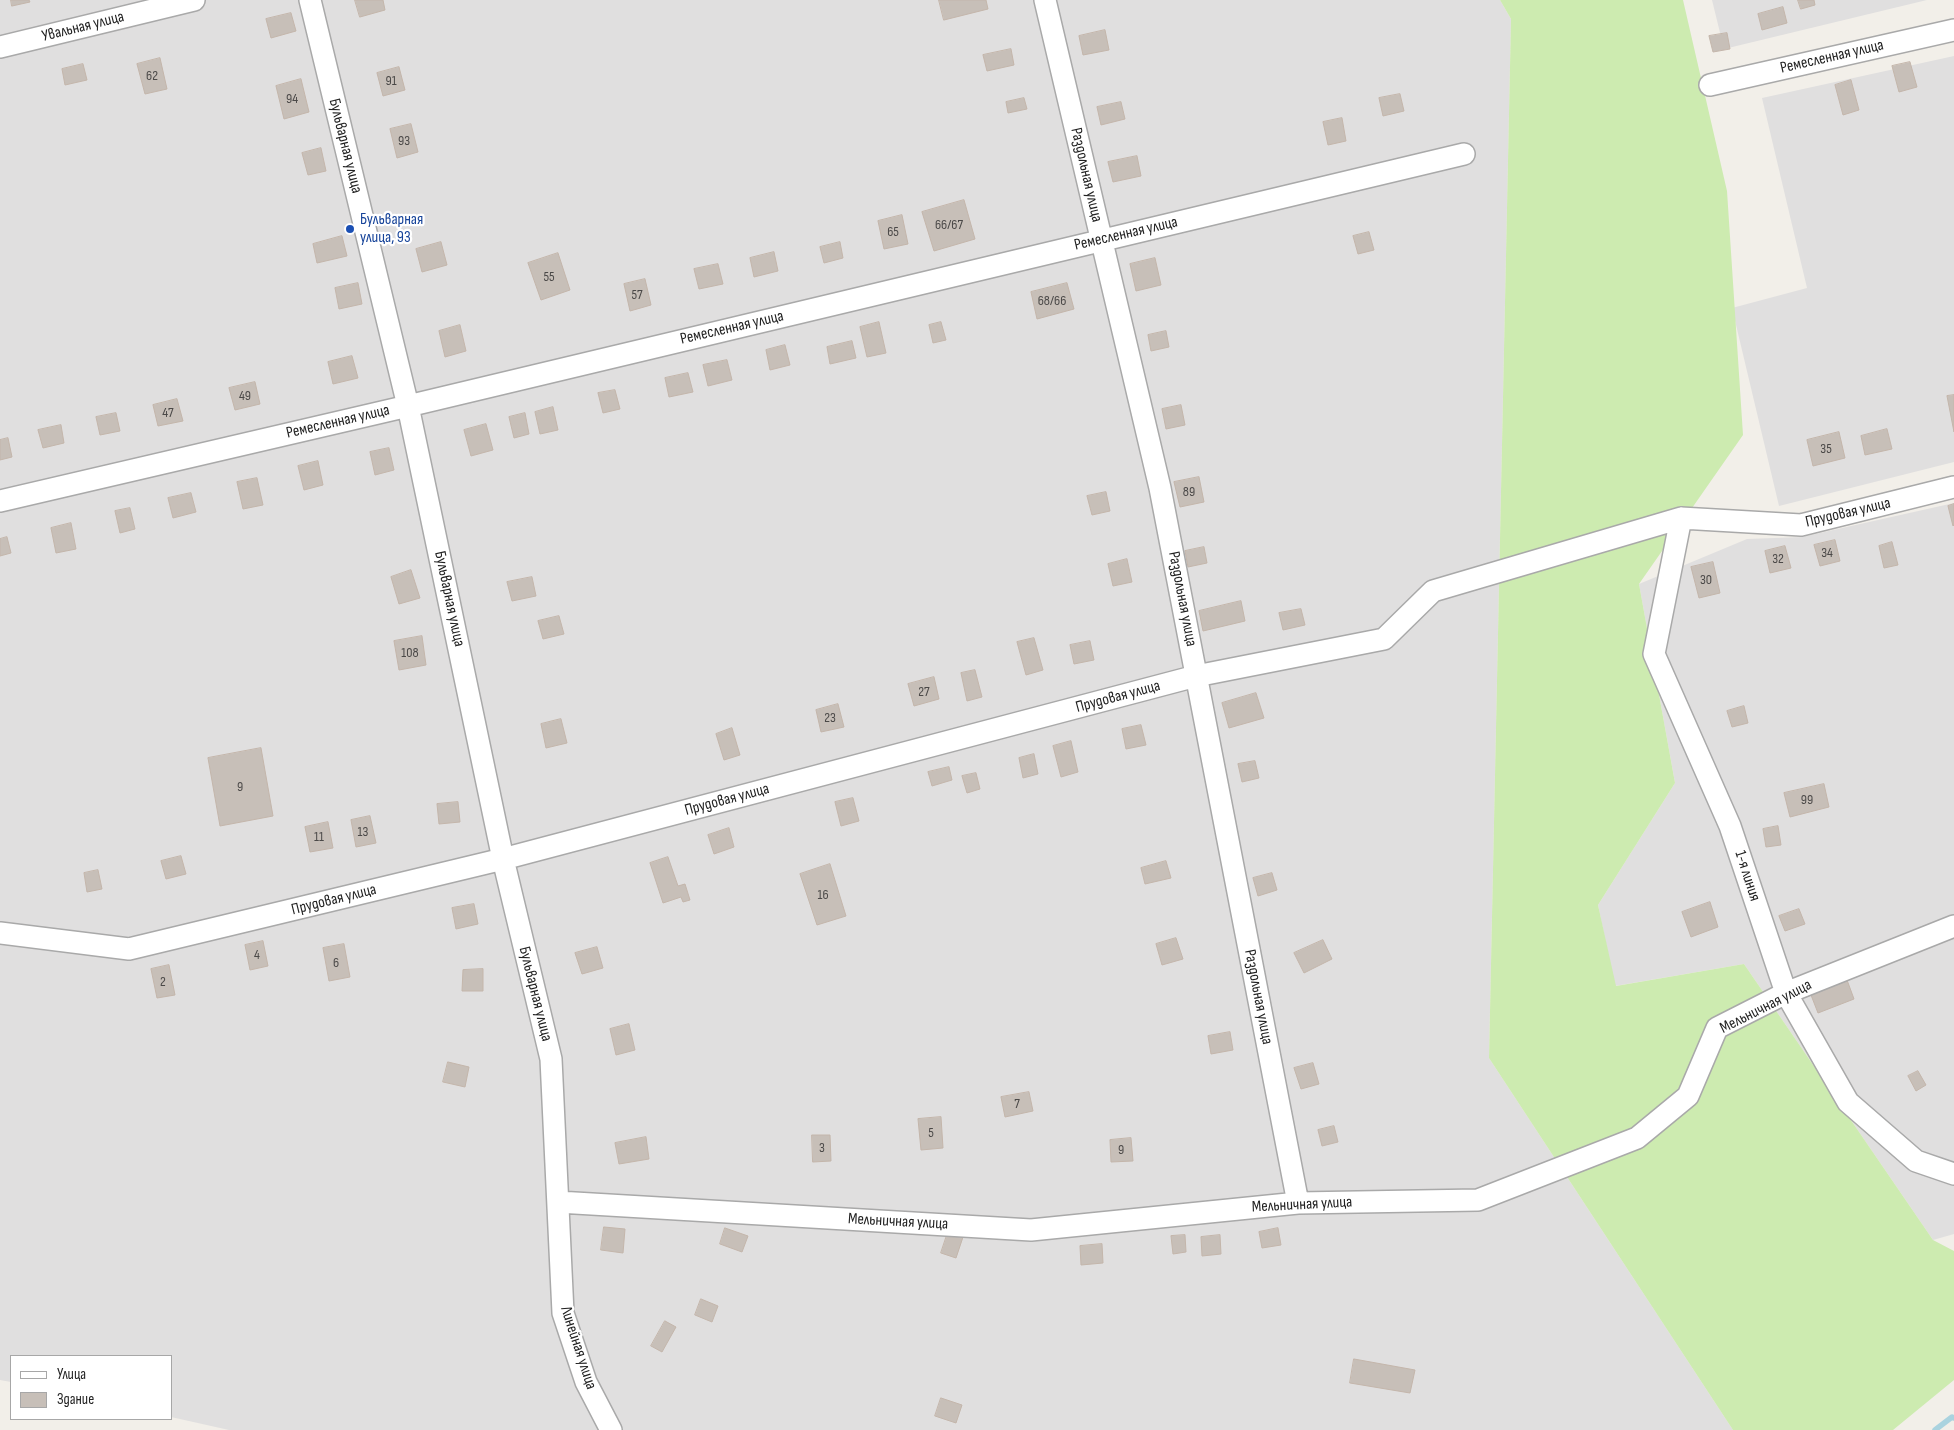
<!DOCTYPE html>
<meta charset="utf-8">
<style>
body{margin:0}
#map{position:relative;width:1954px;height:1430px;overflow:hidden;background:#f2efe9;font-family:"Sofia Sans Condensed",sans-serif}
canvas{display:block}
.legend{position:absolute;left:10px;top:1355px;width:162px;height:65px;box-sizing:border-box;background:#fff;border:1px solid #a7a7a7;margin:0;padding:6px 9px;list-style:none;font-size:15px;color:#222}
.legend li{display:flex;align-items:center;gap:10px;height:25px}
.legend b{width:25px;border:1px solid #a7a7a7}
</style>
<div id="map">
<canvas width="1954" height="1430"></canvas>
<ul class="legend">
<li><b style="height:6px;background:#fff"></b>Улица</li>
<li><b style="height:14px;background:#c7bfb8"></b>Здание</li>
</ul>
</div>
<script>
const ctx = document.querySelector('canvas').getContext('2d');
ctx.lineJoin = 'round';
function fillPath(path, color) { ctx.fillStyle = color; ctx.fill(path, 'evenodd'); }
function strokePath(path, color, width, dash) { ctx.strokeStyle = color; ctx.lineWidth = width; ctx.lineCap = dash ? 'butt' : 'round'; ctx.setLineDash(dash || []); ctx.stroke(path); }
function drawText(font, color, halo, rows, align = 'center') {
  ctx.font = font + ' "Sofia Sans Condensed",sans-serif'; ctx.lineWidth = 4.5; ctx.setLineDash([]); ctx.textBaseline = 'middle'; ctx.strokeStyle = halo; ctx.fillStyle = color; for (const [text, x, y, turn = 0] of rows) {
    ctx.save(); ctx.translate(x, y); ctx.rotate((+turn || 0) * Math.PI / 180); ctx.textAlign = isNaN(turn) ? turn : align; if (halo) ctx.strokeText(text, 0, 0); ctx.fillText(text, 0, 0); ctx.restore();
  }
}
fillPath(new Path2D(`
 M 0,0 L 1500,0 L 1511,19 L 1489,1058 L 1733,1430 L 229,1430 L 171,1417 L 171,1356 L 11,1356 L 11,1382 L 0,1380 Z
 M 1712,0 L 1927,0 L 1724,49 Z
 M 1954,56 L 1954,462 L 1779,506 L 1732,308 L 1807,288 L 1762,98 Z
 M 1954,503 L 1954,1234 L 1933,1240 L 1744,964 L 1615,986 L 1598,905 L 1675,783 L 1639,584 L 1747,539 L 1802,537 Z`), '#e0dfdf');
fillPath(new Path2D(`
 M 1500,0 L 1683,0 L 1727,191 L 1743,435 L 1639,584 L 1675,783 L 1598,905 L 1616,986 L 1744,964 L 1933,1240 L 1954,1251 L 1954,1380 L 1893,1430 L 1733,1430 L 1489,1058 L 1511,19 Z`), '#cdebb0');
strokePath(new Path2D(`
 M 1935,1430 L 1952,1417 L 1954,1418`), '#aad3df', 5.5);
const building = new Path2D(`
 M 11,0 L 29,0 L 30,2 L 12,6 Z
 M 355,0 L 383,0 L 385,10 L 360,17 Z
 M 939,0 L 986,0 L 988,9 L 944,20 Z
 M 1798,0 L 1814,0 L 1815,5 L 1801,9 Z
 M 1783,7 L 1787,23 L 1762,30 L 1758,14 Z
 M 291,13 L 296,31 L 271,38 L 266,19 Z
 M 1105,30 L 1109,50 L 1083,55 L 1079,36 Z
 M 1727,33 L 1730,49 L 1713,52 L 1709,36 Z
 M 1011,49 L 1014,65 L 987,71 L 983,55 Z
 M 160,58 L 167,89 L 145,94 L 137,64 Z
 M 1910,62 L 1917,87 L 1899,92 L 1892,66 Z
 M 83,64 L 87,80 L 65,85 L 62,69 Z
 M 399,67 L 405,90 L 383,96 L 377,73 Z
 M 301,79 L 309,112 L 284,119 L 276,86 Z
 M 1851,80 L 1859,110 L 1843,115 L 1835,85 Z
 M 1400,94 L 1404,111 L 1383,116 L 1379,98 Z
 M 1024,98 L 1027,109 L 1008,113 L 1006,102 Z
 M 1121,102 L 1125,119 L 1101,125 L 1097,107 Z
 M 1342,118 L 1346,141 L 1328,145 L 1323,122 Z
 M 411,124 L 418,152 L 397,158 L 390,129 Z
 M 321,148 L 326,171 L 308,175 L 302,153 Z
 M 1137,156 L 1141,176 L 1113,182 L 1108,162 Z
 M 964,200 L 975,239 L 934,251 L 922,212 Z
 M 902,215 L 908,244 L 884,249 L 878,221 Z
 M 1369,232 L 1374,250 L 1358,254 L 1353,236 Z
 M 342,236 L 347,256 L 317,263 L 313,244 Z
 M 441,242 L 447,265 L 422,272 L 416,249 Z
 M 840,242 L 843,258 L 824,263 L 820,247 Z
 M 774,252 L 778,271 L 754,277 L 750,258 Z
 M 558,253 L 570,290 L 541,300 L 528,263 Z
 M 1155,258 L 1161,285 L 1136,291 L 1130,264 Z
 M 718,264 L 723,284 L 699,289 L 694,269 Z
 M 645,279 L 651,305 L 630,311 L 624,284 Z
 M 358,283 L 362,304 L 339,309 L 335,288 Z
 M 1067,283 L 1074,309 L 1037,319 L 1031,292 Z
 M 879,322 L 886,353 L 867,357 L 860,327 Z
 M 941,322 L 946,340 L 933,343 L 929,325 Z
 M 460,325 L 466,351 L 445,357 L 439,331 Z
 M 1166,331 L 1169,347 L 1151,351 L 1148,335 Z
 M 852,341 L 856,358 L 830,364 L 827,347 Z
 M 785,345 L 790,365 L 770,370 L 766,350 Z
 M 352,356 L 358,378 L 333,384 L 328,362 Z
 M 727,360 L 732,380 L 708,386 L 703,365 Z
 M 688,373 L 693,392 L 669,397 L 665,378 Z
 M 255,382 L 260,404 L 235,410 L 229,388 Z
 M 615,390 L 620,409 L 603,413 L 598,393 Z
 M 1954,395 L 1954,432 L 1947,396 Z
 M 177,399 L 183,421 L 158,426 L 153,405 Z
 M 1181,405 L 1185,425 L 1166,429 L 1162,409 Z
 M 553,407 L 558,430 L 540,434 L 535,412 Z
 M 116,413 L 120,431 L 100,435 L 96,417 Z
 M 525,413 L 529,434 L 514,438 L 509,417 Z
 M 486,424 L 493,450 L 471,456 L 464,430 Z
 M 61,425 L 64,443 L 43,448 L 38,430 Z
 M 1887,429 L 1892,449 L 1865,455 L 1861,436 Z
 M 1839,432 L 1845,458 L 1813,466 L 1807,440 Z
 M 8,438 L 12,457 L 0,460 L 0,440 Z
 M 389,448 L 394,470 L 375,475 L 370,452 Z
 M 318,461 L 323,485 L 304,490 L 298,466 Z
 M 1199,477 L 1204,502 L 1180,507 L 1174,482 Z
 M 257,478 L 263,505 L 243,509 L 237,482 Z
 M 1106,492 L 1110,511 L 1092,515 L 1087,496 Z
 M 191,493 L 196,512 L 173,518 L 168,498 Z
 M 1954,504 L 1954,525 L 1953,526 L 1948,506 Z
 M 130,508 L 135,529 L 120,533 L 115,511 Z
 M 71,523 L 76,549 L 56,553 L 51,528 Z
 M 7,537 L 11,553 L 0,556 L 0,539 Z
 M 1835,540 L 1840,561 L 1820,566 L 1814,545 Z
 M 1892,542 L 1898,565 L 1884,568 L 1879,546 Z
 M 1785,546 L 1791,568 L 1770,573 L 1765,551 Z
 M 1204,547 L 1207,563 L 1188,567 L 1185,551 Z
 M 1127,559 L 1132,582 L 1113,586 L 1108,564 Z
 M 1713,562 L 1720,593 L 1699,598 L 1691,567 Z
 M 411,570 L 420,598 L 399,604 L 391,577 Z
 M 532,577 L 536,596 L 512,601 L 507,582 Z
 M 1241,601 L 1245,621 L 1203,631 L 1199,611 Z
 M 1301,609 L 1305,625 L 1283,630 L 1279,613 Z
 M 559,616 L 564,634 L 543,639 L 538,621 Z
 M 422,636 L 426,665 L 399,670 L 394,641 Z
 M 1034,638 L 1043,670 L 1026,675 L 1017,642 Z
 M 1090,641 L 1094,660 L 1074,664 L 1070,645 Z
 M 975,670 L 982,697 L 967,701 L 961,673 Z
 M 934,677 L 939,699 L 914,706 L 908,684 Z
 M 1256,693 L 1264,718 L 1229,728 L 1222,703 Z
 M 838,704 L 844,727 L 821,732 L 816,710 Z
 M 1744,706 L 1748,723 L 1732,727 L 1727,711 Z
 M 561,719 L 567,743 L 546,748 L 541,724 Z
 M 1141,725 L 1146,745 L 1126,749 L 1122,729 Z
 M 732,728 L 740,755 L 724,760 L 716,734 Z
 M 1071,741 L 1078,772 L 1061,777 L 1053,746 Z
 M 261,748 L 273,816 L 220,826 L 208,758 Z
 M 1034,754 L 1038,774 L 1023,778 L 1019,758 Z
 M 1255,761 L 1259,778 L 1242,782 L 1238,764 Z
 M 949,767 L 952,780 L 932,786 L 928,772 Z
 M 976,773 L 980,789 L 967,793 L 962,776 Z
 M 1824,784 L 1829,807 L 1790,817 L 1784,793 Z
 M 853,798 L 859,821 L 841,826 L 835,802 Z
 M 458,802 L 460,822 L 439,824 L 437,804 Z
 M 370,816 L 376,843 L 356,847 L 351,820 Z
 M 328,822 L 333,848 L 310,852 L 305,827 Z
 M 1778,826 L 1781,845 L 1766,847 L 1763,829 Z
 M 729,828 L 734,847 L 714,854 L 708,835 Z
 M 181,856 L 186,874 L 166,879 L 161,861 Z
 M 668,857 L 678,886 L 685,884 L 690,900 L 683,902 L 681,897 L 663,903 L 650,863 Z
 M 1166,861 L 1171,878 L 1145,884 L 1141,868 Z
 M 830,864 L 846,916 L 817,925 L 800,874 Z
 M 98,870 L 102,889 L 87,892 L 84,873 Z
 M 1272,873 L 1277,890 L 1258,896 L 1253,878 Z
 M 1710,902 L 1718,927 L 1691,937 L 1682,912 Z
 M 474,904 L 478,924 L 456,929 L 452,908 Z
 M 1799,909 L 1805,924 L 1785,931 L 1779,916 Z
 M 1176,938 L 1183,959 L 1162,965 L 1156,944 Z
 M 1323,940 L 1332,959 L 1304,973 L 1294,953 Z
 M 263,941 L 268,966 L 250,970 L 245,945 Z
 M 344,944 L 350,977 L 329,981 L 323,948 Z
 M 597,947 L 603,968 L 582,974 L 575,953 Z
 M 169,965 L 175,995 L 157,998 L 151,969 Z
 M 483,969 L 483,991 L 462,991 L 463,970 Z
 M 1847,980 L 1854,999 L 1818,1013 L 1811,995 Z
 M 629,1024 L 635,1050 L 616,1055 L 610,1029 Z
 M 1230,1032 L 1233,1050 L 1211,1054 L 1208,1036 Z
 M 448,1062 L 469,1067 L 465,1087 L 443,1082 Z
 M 1313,1063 L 1319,1084 L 1301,1089 L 1294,1068 Z
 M 1918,1071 L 1926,1085 L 1916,1091 L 1908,1076 Z
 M 1029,1092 L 1033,1111 L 1005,1117 L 1001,1097 Z
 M 941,1117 L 943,1148 L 921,1150 L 918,1119 Z
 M 1334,1126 L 1338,1142 L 1322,1146 L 1318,1130 Z
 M 812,1135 L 830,1135 L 831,1161 L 813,1162 Z
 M 646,1137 L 649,1159 L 619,1164 L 615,1143 Z
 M 1131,1138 L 1133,1161 L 1111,1162 L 1110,1140 Z
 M 604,1227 L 625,1229 L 623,1253 L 601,1250 Z
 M 725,1228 L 748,1236 L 742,1252 L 720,1244 Z
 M 1278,1228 L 1281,1245 L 1262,1248 L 1259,1232 Z
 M 948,1232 L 963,1237 L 956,1258 L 941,1253 Z
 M 1185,1235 L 1186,1252 L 1173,1254 L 1171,1236 Z
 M 1220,1235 L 1221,1254 L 1202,1256 L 1201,1237 Z
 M 1102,1244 L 1103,1263 L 1081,1265 L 1080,1246 Z
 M 701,1299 L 718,1306 L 712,1322 L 695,1315 Z
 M 665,1321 L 676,1327 L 662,1352 L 651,1346 Z
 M 1354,1359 L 1415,1370 L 1410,1393 L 1350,1383 Z
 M 941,1398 L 962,1405 L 956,1423 L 935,1416 Z`);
fillPath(building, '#c7bfb8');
strokePath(building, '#c4b6ab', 1);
const street = new Path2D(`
 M 310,0 L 408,406 L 503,859 L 551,1059 L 563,1313 L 586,1382 L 611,1430
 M 1045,0 L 1160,488 L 1298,1203
 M 0,47 L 194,0
 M 1710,85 L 1954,30
 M 0,501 L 408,406 L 1464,154
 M 1681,518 L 1654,654 L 1730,826 L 1786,993 L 1848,1102 L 1916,1161 L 1954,1174
 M 0,933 L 129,949 L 503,859 L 1196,676 L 1384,639 L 1433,591 L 1681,518 L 1801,525 L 1954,487
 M 558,1202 L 1031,1230 L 1298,1203 L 1478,1200 L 1637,1138 L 1688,1096 L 1717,1028 L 1786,993 L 1954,926`);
strokePath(street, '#a9a9a9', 24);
strokePath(street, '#fff', 21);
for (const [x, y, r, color] of [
 [350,229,5,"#1a4fb4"]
]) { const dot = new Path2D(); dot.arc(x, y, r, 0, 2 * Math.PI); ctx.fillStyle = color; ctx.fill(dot); strokePath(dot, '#fff', 2); }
drawText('14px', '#4b4948', null, [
 ["62",152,76],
 ["91",391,81],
 ["94",292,99],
 ["93",404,141],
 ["66/67",949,225],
 ["65",893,232],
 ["55",549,277],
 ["57",637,295],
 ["68/66",1052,301],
 ["49",245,396],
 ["47",168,413],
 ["35",1826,449],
 ["89",1189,492],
 ["34",1827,553],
 ["32",1778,559],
 ["30",1706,580],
 ["108",410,653],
 ["27",924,692],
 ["23",830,718],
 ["9",240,787],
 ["99",1807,800],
 ["13",363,832],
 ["11",319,837],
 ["16",823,895],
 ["4",257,955],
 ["6",336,963],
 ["2",163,982],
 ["7",1017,1104],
 ["5",931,1133],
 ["3",822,1148],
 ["9",1121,1150]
]);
drawText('16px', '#222', '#fff', [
 ["Увальная улица",83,27,-14],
 ["Ремесленная улица",1832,57,-13],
 ["Бульварная улица",345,146,76],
 ["Раздольная улица",1086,175,77],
 ["Ремесленная улица",1126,234,-13],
 ["Ремесленная улица",732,328,-13],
 ["Ремесленная улица",338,422,-13],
 ["Прудовая улица",1848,513,-13],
 ["Бульварная улица",449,599,78],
 ["Раздольная улица",1182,599,79],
 ["Прудовая улица",1118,697,-15],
 ["Прудовая улица",727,800,-15],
 ["1-я линия",1747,876,72],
 ["Прудовая улица",334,900,-14],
 ["Бульварная улица",535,994,76],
 ["Раздольная улица",1258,997,79],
 ["Мельничная улица",1766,1007,-27],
 ["Мельничная улица",1302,1205,-3],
 ["Мельничная улица",898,1222,3],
 ["Линейная улица",578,1348,72]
]);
drawText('16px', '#164399', '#fff', [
 ["Бульварная",360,220],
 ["улица, 93",360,238]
], 'left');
</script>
